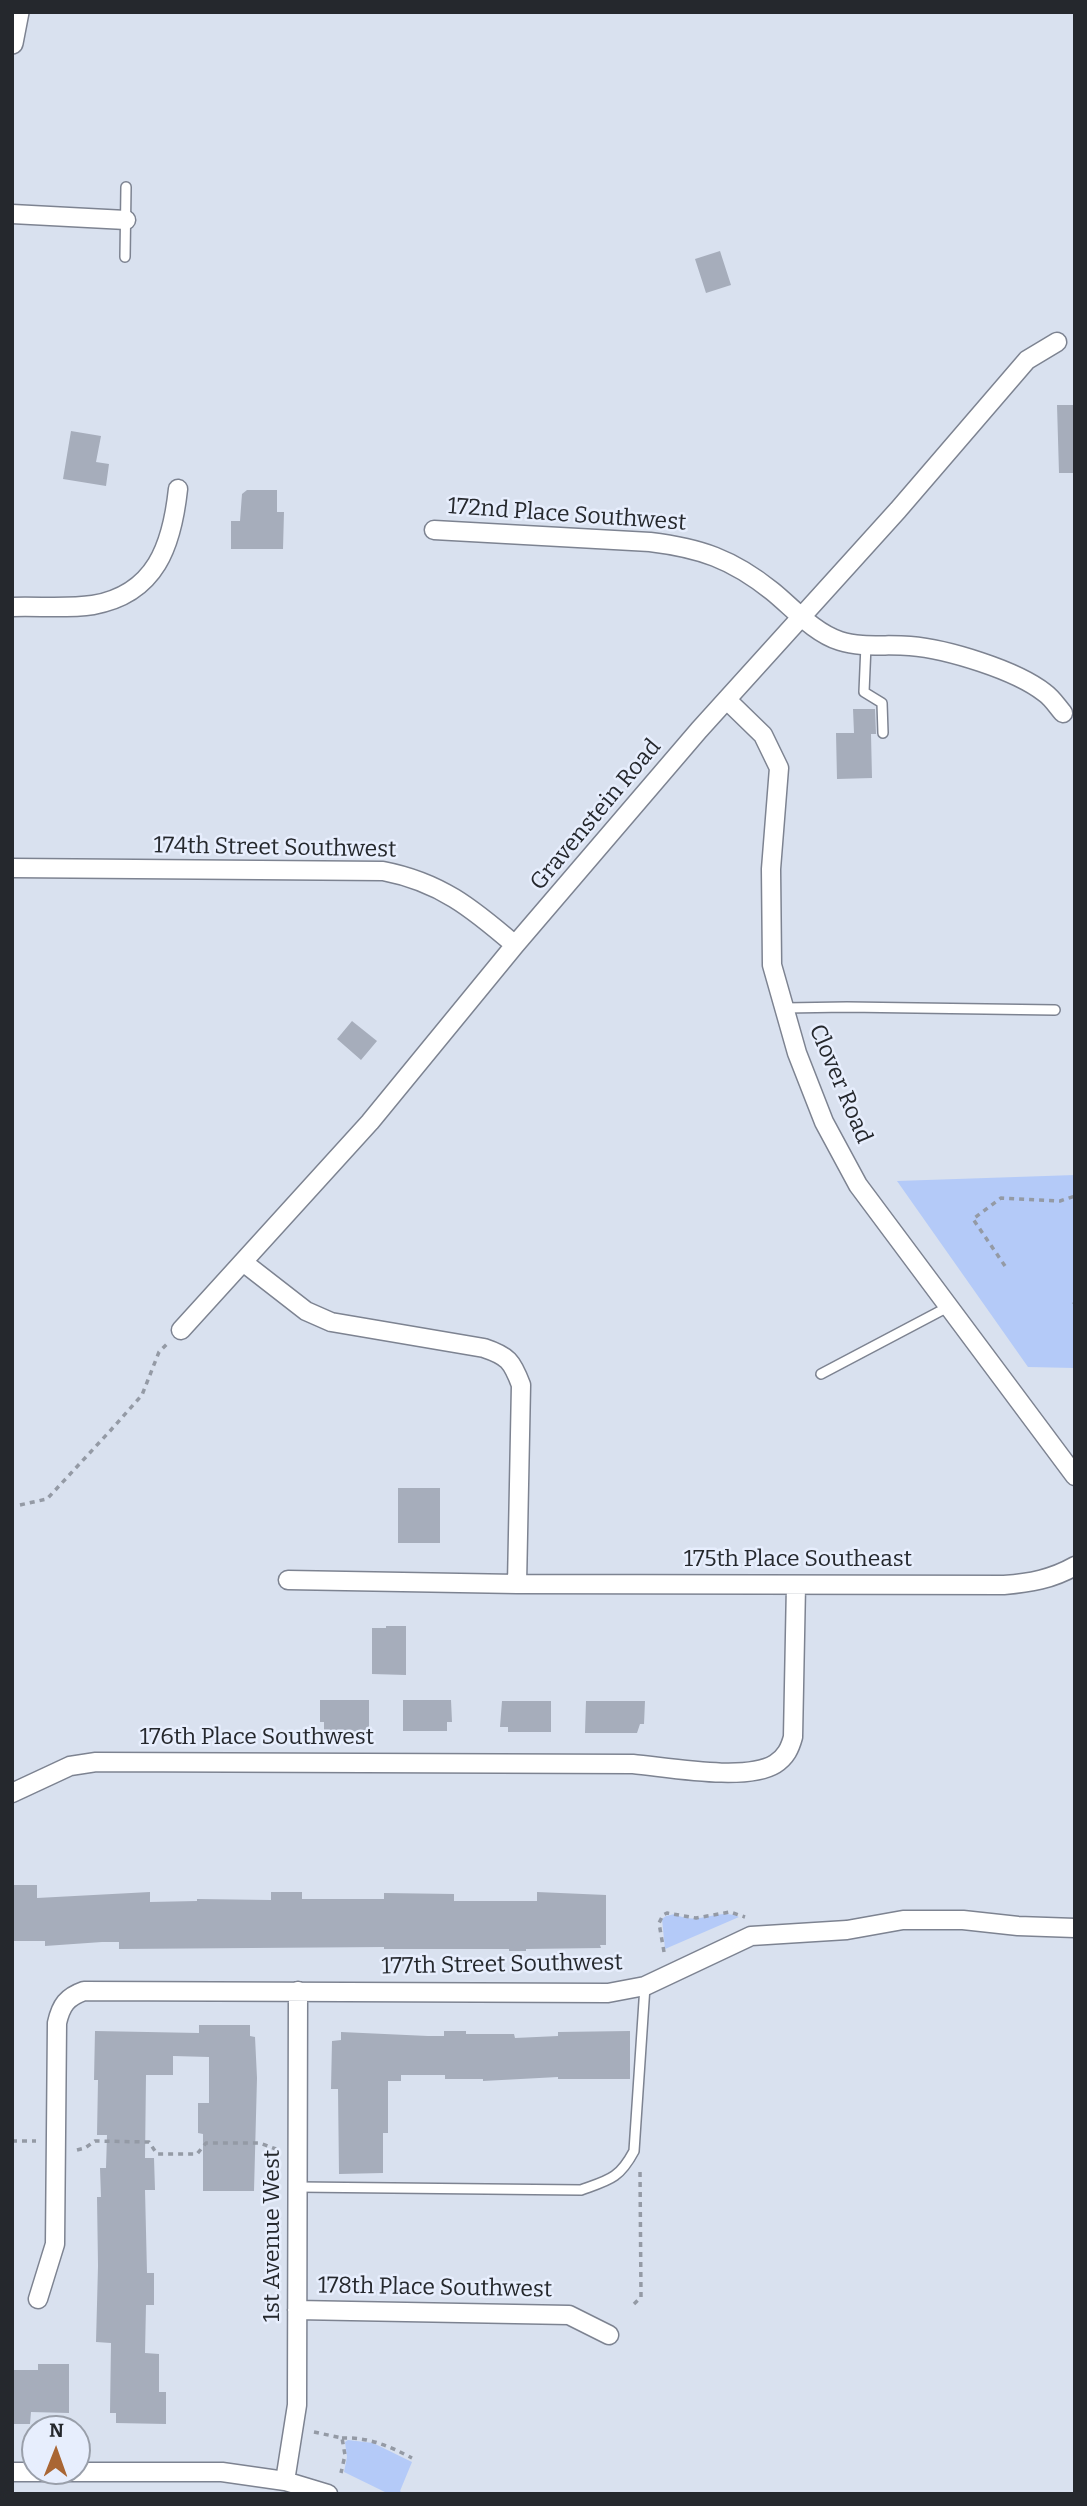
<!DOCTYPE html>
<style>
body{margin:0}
#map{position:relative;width:1087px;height:2506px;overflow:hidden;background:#d9e1ef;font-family:Bitter,serif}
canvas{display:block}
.frame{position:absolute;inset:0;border:14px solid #25282d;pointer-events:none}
.north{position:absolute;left:21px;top:2415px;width:70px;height:70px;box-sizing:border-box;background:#e7eefd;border:2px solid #999faa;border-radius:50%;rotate:1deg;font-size:19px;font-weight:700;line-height:28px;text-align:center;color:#25282d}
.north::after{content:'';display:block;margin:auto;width:24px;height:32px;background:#a96634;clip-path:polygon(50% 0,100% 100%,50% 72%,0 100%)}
</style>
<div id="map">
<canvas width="1087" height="2506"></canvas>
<div class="frame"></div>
<div class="north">N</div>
</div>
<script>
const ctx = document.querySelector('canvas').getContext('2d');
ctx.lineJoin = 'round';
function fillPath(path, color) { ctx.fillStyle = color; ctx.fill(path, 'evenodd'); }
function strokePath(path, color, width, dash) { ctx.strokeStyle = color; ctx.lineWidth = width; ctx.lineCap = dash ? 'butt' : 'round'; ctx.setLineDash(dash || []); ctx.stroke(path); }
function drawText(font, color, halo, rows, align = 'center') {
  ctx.font = font + ' Bitter,serif'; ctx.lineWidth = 5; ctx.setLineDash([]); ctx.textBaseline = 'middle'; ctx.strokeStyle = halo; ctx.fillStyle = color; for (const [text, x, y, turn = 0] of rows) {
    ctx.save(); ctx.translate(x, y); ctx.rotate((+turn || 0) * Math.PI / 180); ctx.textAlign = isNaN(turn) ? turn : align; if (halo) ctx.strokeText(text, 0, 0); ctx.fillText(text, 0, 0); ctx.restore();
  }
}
fillPath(new Path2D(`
 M 1075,1175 L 1075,1368 L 1028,1367 L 897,1181 Z
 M 675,1914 C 699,1927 717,1907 739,1917 L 665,1949 L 662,1919 L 666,1916 Z
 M 348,2440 L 373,2443 L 412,2462 L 400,2491 L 403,2494 L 389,2494 L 344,2472 L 347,2457 L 345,2442 Z`), '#b4caf8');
fillPath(new Path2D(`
 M 720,251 L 731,285 L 706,293 L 695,259 Z
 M 1057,405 L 1075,405 L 1075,473 L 1059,473 Z
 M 71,431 L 101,436 L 96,462 L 109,464 L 106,486 L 63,479 Z
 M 247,490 L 277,490 L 277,512 L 284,512 L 283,549 L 231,549 L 231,521 L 240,521 L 242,494 Z
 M 853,709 L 875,709 L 876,734 L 871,734 L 872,778 L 837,779 L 836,733 L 854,733 Z
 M 352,1021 L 377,1041 L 361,1060 L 337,1039 Z
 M 398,1488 L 440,1488 L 440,1543 L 398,1543 Z
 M 386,1626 L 406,1626 L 406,1675 L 372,1674 L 372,1628 L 386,1628 Z
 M 320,1700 L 369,1700 L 369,1732 L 324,1731 L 324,1722 L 320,1722 Z
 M 403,1700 L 451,1700 L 452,1722 L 447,1722 L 447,1731 L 403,1731 Z
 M 502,1701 L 551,1701 L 551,1732 L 508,1732 L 508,1727 L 500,1727 Z
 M 586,1701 L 645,1701 L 644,1724 L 640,1724 L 637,1733 L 585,1733 Z
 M 12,1885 L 37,1885 L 37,1898 L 150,1892 L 150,1902 L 197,1901 L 197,1899 L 271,1900 L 271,1892 L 302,1892 L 302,1899 L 384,1899 L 384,1893 L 454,1894 L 454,1901 L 537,1901 L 537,1892 L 606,1895 L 606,1945 L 600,1945 L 601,1948 L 526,1949 L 526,1951 L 509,1951 L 509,1949 L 384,1949 L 384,1947 L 119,1949 L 119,1942 L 102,1942 L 45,1946 L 45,1941 L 12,1941 Z
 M 199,2025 L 250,2025 L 250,2036 L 255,2037 L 257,2078 L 254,2191 L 203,2191 L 203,2134 L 198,2133 L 198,2103 L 209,2103 L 209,2057 L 173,2056 L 173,2075 L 146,2075 L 145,2158 L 154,2158 L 155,2190 L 145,2190 L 147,2273 L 154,2273 L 154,2305 L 146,2305 L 145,2353 L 159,2354 L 159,2392 L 166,2392 L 166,2424 L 116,2423 L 116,2413 L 110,2413 L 111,2343 L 96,2342 L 98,2266 L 97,2197 L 101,2197 L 100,2168 L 106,2168 L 107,2135 L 97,2135 L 98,2080 L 94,2080 L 95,2031 L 199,2033 Z
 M 444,2031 L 466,2031 L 466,2034 L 514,2034 L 515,2038 L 558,2036 L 558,2032 L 630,2031 L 630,2079 L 558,2079 L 558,2077 L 483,2081 L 483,2079 L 445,2079 L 445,2075 L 401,2075 L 401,2081 L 388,2081 L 388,2133 L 383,2133 L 383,2173 L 339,2174 L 338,2089 L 331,2089 L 332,2041 L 341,2040 L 341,2032 L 428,2036 L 444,2036 Z
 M 38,2364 L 69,2364 L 69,2413 L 31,2412 L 30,2424 L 12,2424 L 12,2370 L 38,2370 Z`), '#a6adbb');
const service = new Path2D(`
 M 125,257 L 126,187
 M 866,645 L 864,692 L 882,703 L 883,733
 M 785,1008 L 847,1007 L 1055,1010
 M 821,1374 L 948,1307
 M 298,2187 L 581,2190 C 609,2180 619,2179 634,2151 L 645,1986`);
const minor = new Path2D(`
 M 12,214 L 126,220
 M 434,530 L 650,542 C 700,548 732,559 772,591 C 792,607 814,633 840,641 C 862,648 887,644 910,646 C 947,649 1016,670 1045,693 C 1052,698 1057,706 1063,713
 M 12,607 C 39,606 67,609 93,605 C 156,594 172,545 178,489
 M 727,700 L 763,735 L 779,768 L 771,869 L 772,965 L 797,1053 L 824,1122 L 858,1185 L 1075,1476
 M 12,868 L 383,871 C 440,882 472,908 515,945
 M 243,1262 L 306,1311 L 331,1322 L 484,1348 C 508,1356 512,1361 521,1385 L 517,1584
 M 181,1330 L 370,1122 L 515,945 L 699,730 L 898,510 L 1027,360 L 1057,342
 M 288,1580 L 517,1584 L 1004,1585 C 1030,1583 1052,1579 1075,1566
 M 12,1793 L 70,1766 L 96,1762 L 633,1764 C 667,1767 746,1782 775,1764 C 786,1757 790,1748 793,1737 L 796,1585
 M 38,2299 L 55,2244 L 57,2023 C 61,2005 67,1997 84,1991 L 608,1993 L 645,1986 L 751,1936 L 847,1930 L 903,1920 L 963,1920 L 1018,1926 L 1075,1928
 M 297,2310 L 569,2315 L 609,2335
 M 12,2472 L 222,2472 L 285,2481 L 328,2494
 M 285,2481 L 297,2405 L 298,1991`);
const tertiary = new Path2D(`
 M 12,43 L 18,12`);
strokePath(service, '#7d8391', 12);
strokePath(minor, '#7d8391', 21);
strokePath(tertiary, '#7d8391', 24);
strokePath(new Path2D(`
 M 1005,1266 L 973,1219 L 1001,1198 L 1060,1201 L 1075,1196
 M 1073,1302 L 1075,1303
 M 20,1505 L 47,1499 L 110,1431 L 142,1395 L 159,1352 L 168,1343
 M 664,1952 L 659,1923 L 663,1915 L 667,1913 L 696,1918 L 730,1912 L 745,1917
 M 12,2141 L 36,2141
 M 77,2150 L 85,2148 L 95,2141 L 149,2142 L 157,2154 L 197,2154 L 206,2143 L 260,2143 L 276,2149
 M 634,2304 L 641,2297 L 640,2170
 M 314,2432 L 342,2438 L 345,2455 L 341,2473
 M 342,2438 C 369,2437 389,2446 412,2458`), '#949aa5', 3.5, [5, 5]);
strokePath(service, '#fff', 9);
strokePath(minor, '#fff', 18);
strokePath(tertiary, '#fff', 21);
drawText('23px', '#25282d', '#e7eefd', [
 ["172nd Place Southwest",567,515,4],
 ["Gravenstein Road",596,815,-50],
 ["174th Street Southwest",275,848,1],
 ["Clover Road",840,1084,67],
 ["175th Place Southeast",798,1560],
 ["176th Place Southwest",257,1738],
 ["177th Street Southwest",502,1965,-1],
 ["1st Avenue West",273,2236,-90],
 ["178th Place Southwest",435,2288,1]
]);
</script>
